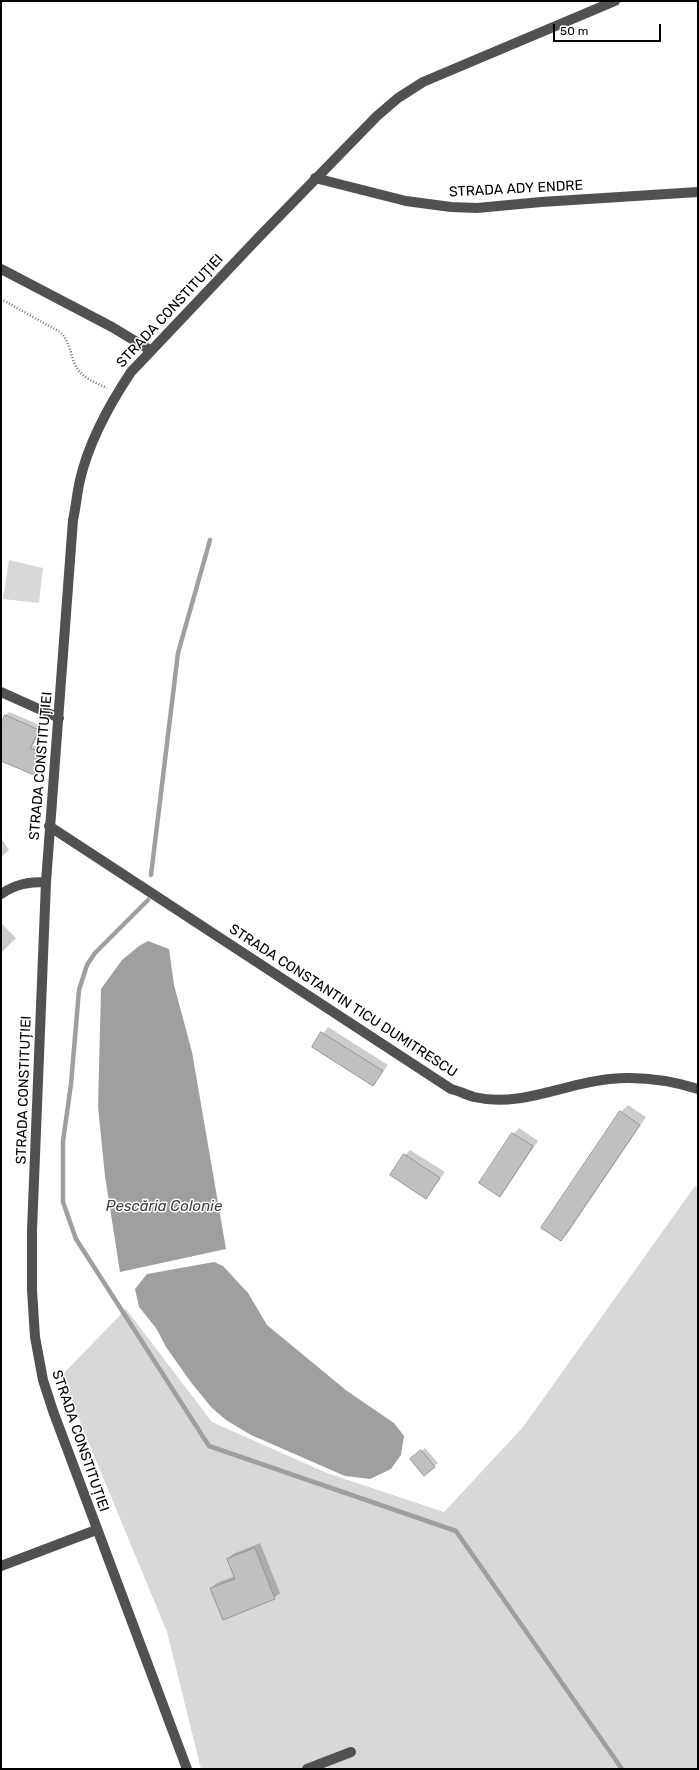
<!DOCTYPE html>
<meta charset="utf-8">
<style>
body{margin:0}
#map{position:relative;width:699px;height:1770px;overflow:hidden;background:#fff;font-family:Rubik,sans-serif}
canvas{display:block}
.frame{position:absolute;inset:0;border:2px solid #000;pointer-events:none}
.scale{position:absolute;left:553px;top:24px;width:108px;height:18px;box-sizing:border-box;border:2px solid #000;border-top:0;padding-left:5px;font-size:12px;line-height:14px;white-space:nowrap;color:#000;-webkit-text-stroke:3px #fff;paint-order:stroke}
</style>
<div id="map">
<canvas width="699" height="1770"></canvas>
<div class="frame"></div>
<div class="scale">50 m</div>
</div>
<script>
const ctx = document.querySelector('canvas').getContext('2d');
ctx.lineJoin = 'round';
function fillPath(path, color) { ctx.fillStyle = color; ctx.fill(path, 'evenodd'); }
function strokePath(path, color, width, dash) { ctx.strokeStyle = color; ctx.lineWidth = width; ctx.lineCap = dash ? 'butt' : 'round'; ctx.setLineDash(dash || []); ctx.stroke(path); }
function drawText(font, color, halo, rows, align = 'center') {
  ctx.font = font + ' Rubik,sans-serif'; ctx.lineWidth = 3; ctx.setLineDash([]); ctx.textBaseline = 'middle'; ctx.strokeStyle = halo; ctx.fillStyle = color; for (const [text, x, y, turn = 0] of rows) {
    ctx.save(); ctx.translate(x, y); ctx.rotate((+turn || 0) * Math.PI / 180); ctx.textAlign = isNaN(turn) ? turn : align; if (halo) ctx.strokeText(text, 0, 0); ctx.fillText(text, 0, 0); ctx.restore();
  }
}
fillPath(new Path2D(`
 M 9,560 L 43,568 L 39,603 L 3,599 Z
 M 695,1186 L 698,1188 L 698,1769 L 201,1769 L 167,1632 L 61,1376 L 126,1309 L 212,1422 L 327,1473 L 444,1512 L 523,1427 Z`), '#d8d8d8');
fillPath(new Path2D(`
 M 148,941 L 169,949 L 174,985 L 192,1052 L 226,1249 L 120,1272 L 105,1176 L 98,1107 L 101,989 L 122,960 L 139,946 Z
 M 214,1262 L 223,1266 L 248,1293 L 267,1325 L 347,1391 L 394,1423 L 404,1436 L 401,1455 L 391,1469 L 370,1479 L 345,1476 L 251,1435 L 226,1420 L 211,1407 L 190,1381 L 166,1347 L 156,1328 L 139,1307 L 135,1289 L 147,1274 Z`), '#9f9f9f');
fillPath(new Path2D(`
 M 9,712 L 42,726 L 33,746 L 42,747 L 38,770 L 34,774 L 1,760 L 1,726 L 5,716 Z
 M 1,838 L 9,850 L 1,857 Z
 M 1,923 L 16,938 L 1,953 Z
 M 328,1027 L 388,1065 L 373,1085 L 313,1047 Z
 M 628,1105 L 646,1117 L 568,1233 L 561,1240 L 621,1112 Z
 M 519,1128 L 538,1141 L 505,1190 L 500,1195 L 481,1183 L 513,1134 Z
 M 410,1150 L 445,1172 L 426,1198 L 405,1155 Z
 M 425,1448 L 438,1463 L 425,1474 L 415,1456 Z
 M 260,1543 L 280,1593 L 274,1598 L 211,1588 L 217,1583 L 235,1576 L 228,1559 L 233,1554 Z`), '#0003');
strokePath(new Path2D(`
 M 151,875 L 178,653 L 210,540
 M 148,900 L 95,953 L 87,965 L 79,990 L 71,1084 L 63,1141 L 63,1202 L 76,1239 L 209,1446 L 456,1531 L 622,1769`), '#9f9f9f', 4.5);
const building = new Path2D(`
 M 5,715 L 39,730 L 30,749 L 39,750 L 34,775 L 1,761 L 1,724 Z
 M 321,1032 L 383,1071 L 373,1086 L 312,1047 Z
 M 620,1111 L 640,1125 L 561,1241 L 541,1228 Z
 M 512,1133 L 533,1146 L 500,1197 L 479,1183 Z
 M 404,1154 L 440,1178 L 426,1199 L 390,1175 Z
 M 421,1450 L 435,1467 L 424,1476 L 410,1459 Z
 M 255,1548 L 275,1599 L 223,1620 L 210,1588 L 235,1579 L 227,1559 Z`);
fillPath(building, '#c0c0c0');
strokePath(building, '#959595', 1);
strokePath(new Path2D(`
 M 1,299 L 60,332 C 73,344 69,361 81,373 C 87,380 99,384 107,388`), '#737373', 2.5, [1, 2]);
strokePath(new Path2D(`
 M 315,178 L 406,201 L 451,207 L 477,208 L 541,202 L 698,192
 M 1,269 L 112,327 L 150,350
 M 1,692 L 59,718
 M 49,826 L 451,1089 C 459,1091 467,1095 474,1097 C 520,1108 565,1083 610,1079 C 641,1076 669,1080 698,1089
 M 1,894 C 16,884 28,882 46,882
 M 1,1566 L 96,1530
 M 187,1769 L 53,1411 L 43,1380 L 35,1337 L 32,1290 L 32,1230 L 46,882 L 73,520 C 76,506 77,493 80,480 C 89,441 109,405 131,372 L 259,237 L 377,116 L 398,98 L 423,82 L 615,1
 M 307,1769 L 351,1752`), '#515151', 10);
drawText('14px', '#000', '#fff', [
 ["STRADA ADY ENDRE",516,189,-3],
 ["STRADA CONSTITUȚIEI",170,311,-47],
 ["STRADA CONSTITUȚIEI",41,766,-85],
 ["STRADA CONSTANTIN TICU DUMITRESCU",343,1001,33],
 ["STRADA CONSTITUȚIEI",24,1090,-88],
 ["STRADA CONSTITUȚIEI",80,1441,71]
]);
drawText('italic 15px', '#404040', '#fff', [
 ["Pescăria Colonie",164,1207]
]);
</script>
